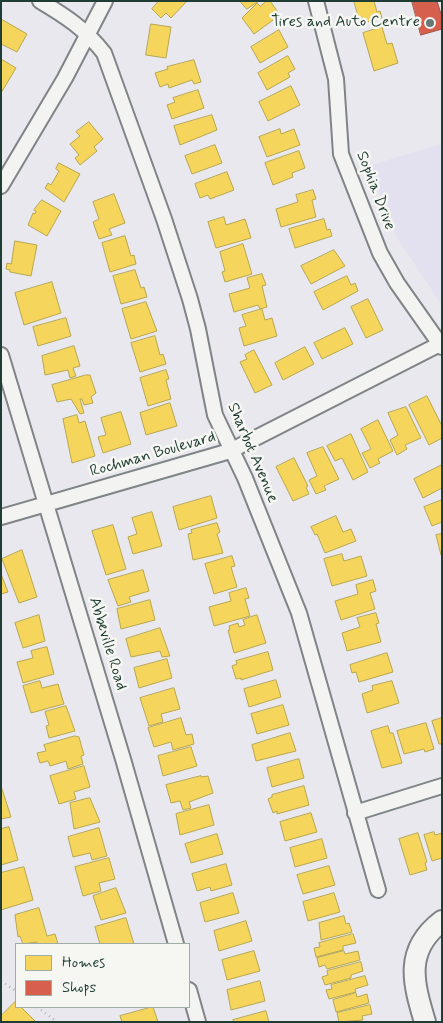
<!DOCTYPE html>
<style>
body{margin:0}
#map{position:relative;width:443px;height:1023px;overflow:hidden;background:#e9e8ee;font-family:Mynerve,sans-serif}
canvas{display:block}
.frame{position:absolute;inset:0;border:2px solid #1f3d34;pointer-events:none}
.legend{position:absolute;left:15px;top:943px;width:175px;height:65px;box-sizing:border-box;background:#f6f6f2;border:1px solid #a0aca6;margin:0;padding:6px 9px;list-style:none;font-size:15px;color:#1f3d34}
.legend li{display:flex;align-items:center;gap:10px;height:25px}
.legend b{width:25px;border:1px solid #a0aca6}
</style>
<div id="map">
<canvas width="443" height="1023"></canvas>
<div class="frame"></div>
<ul class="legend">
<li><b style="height:14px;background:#f6d55c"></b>Homes</li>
<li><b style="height:14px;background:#d6604d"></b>Shops</li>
</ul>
</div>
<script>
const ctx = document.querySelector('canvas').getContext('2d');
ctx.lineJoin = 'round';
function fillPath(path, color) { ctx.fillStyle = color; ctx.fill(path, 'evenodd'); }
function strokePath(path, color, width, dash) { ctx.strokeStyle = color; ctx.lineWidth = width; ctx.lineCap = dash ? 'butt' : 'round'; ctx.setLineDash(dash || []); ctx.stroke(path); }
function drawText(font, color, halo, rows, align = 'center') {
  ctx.font = font + ' Mynerve,sans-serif'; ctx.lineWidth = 5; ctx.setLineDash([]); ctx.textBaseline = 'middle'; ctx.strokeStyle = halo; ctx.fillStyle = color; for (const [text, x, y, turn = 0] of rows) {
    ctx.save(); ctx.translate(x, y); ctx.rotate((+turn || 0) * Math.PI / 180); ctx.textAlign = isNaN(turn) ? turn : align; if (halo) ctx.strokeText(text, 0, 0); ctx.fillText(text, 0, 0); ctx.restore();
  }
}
fillPath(new Path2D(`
 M 442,144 L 442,305 L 396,236 L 368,166 Z`), '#e3e0f0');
const homes = new Path2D(`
 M 159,1 L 187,1 L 171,18 L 166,13 L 161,18 L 152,9 Z
 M 240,1 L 259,1 L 247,9 Z
 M 267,1 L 270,1 L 280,15 L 254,34 L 242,18 L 257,3 L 260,6 Z
 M 354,1 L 374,1 L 377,12 L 380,11 L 382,18 L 364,23 L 362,17 L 359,18 Z
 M 1,19 L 27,34 L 17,52 L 1,44 Z
 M 151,24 L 171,27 L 166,58 L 146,55 Z
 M 382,27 L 387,44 L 392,43 L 398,63 L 374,71 L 363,33 Z
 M 279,30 L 288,47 L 260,63 L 251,47 Z
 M 288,56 L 295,69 L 288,73 L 290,77 L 267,90 L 258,73 Z
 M 1,59 L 16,68 L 1,93 Z
 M 194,60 L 201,82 L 194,84 L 192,80 L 169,88 L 168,84 L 160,87 L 155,73 L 168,69 L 167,67 Z
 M 291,86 L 300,105 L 268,121 L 259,102 Z
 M 198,90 L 204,108 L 172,119 L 167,105 L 175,102 L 173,98 Z
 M 212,115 L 217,130 L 180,145 L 174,126 Z
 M 89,122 L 103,139 L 94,147 L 97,151 L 80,165 L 75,158 L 79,155 L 70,144 L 80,136 L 76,132 Z
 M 280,129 L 281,134 L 294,129 L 300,145 L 267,157 L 259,137 Z
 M 215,145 L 222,163 L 192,174 L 185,156 Z
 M 299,151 L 305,168 L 292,173 L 293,177 L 273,185 L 265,163 Z
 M 59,163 L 80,174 L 64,202 L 45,188 L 48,183 L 51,185 L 59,171 L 56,169 Z
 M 227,172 L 234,190 L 210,199 L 208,195 L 200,198 L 195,184 Z
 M 313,190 L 316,199 L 312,200 L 316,217 L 281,227 L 276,209 L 298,202 L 296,195 Z
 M 114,194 L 125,223 L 109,229 L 112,235 L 99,239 L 93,222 L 99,219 L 93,202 Z
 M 42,200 L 61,211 L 47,236 L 28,225 L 33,213 L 35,214 L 36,211 L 34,210 Z
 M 224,217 L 226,225 L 245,219 L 251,238 L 216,248 L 208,222 Z
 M 324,219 L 327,230 L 330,229 L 332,236 L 295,248 L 289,229 Z
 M 125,236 L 131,256 L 134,255 L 136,264 L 110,272 L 102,243 Z
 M 15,241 L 37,245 L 31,276 L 10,272 L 10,270 L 6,269 L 7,263 L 11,264 Z
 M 243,244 L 252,274 L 225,282 L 222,272 L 225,271 L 220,252 Z
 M 334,250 L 345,266 L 311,284 L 301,266 Z
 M 135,270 L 141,288 L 144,287 L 147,297 L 121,304 L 113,276 Z
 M 262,274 L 266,285 L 262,286 L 267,307 L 260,309 L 258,305 L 234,312 L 229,294 L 250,288 L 247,278 Z
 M 347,276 L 351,285 L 355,283 L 358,291 L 323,310 L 314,292 Z
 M 52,282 L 61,313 L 24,325 L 15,293 Z
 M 368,299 L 383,330 L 366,338 L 351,307 Z
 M 146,302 L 157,331 L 131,339 L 122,309 Z
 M 262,309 L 265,320 L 272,318 L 277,336 L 244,346 L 239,328 L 246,326 L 242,315 Z
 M 66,318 L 71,336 L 38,346 L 33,327 Z
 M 345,328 L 353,344 L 322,359 L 314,343 Z
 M 155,336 L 160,355 L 163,354 L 166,364 L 140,372 L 131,343 Z
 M 74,346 L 80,366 L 73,368 L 76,376 L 70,378 L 68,370 L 45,375 L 42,356 Z
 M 305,347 L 314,364 L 283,380 L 275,363 Z
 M 254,350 L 272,385 L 255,393 L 240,362 L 247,359 L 245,355 Z
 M 166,370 L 169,379 L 166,380 L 171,399 L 148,406 L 140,378 Z
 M 86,375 L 90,375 L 96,393 L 91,397 L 93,403 L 84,405 L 82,399 L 80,399 L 84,413 L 80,414 L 71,399 L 57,402 L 52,385 Z
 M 427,396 L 442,426 L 442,438 L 429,445 L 409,405 Z
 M 170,403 L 177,426 L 146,435 L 140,413 Z
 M 406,407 L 421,438 L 405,445 L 407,449 L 397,455 L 390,440 L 398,435 L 388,413 Z
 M 121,412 L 131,444 L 103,453 L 98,437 L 106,435 L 101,418 Z
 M 77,415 L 79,423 L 85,421 L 95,456 L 72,463 L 63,419 Z
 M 378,420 L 393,451 L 378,459 L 380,463 L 370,468 L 362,453 L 371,449 L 361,429 Z
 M 351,434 L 368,472 L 353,480 L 342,458 L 335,461 L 327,446 Z
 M 323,447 L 339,479 L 324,486 L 326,490 L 316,494 L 309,480 L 317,476 L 307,453 Z
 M 294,458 L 308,486 L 306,487 L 309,494 L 293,501 L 276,467 Z
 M 442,465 L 442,488 L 423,498 L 414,479 Z
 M 211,496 L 217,518 L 179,530 L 173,507 Z
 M 442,500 L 442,522 L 432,526 L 424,507 Z
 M 152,512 L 162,546 L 133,554 L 128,537 L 137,534 L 132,518 Z
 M 336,516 L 343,532 L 351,529 L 356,541 L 325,553 L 317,534 L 315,535 L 311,527 Z
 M 217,523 L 220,532 L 217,534 L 223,553 L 193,560 L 188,534 L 192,533 L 191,530 Z
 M 113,525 L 126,569 L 106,575 L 92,531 Z
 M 442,534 L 442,555 L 441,555 L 436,535 Z
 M 22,550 L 37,597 L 19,603 L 2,559 Z
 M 342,554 L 344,561 L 361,556 L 367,576 L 332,586 L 324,559 Z
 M 232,556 L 235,566 L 231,567 L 237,587 L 214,594 L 205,564 Z
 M 143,570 L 149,591 L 129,597 L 131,602 L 118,606 L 108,580 Z
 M 1,574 L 8,592 L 1,594 Z
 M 373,580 L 376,591 L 370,593 L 375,609 L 341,620 L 335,601 L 358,594 L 356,585 Z
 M 246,588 L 249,598 L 245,599 L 250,616 L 214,626 L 209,607 L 231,601 L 229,593 Z
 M 150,600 L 155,620 L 121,629 L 117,609 Z
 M 376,613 L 379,623 L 376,624 L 381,642 L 347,651 L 342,633 L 360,627 L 357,618 Z
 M 39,615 L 45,641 L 23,648 L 15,623 Z
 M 257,615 L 266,643 L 234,653 L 228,630 L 230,630 L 229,626 L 238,623 L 239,627 L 245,625 L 243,620 Z
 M 160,628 L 170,656 L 162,657 L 160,651 L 131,657 L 126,639 Z
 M 47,647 L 54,674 L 23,683 L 17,662 L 33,658 L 31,651 Z
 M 268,652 L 273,670 L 241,680 L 241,678 L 236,679 L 232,666 L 237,664 L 236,661 Z
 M 387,653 L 393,672 L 359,682 L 356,672 L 352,673 L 350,665 Z
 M 167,659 L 172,678 L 139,688 L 134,668 Z
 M 276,680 L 281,697 L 249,707 L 244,689 Z
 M 40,681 L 42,688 L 58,684 L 64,704 L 31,713 L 23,686 Z
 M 392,681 L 399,703 L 367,713 L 362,694 L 373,690 L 372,686 Z
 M 174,688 L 180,709 L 161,714 L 163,722 L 149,726 L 140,698 Z
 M 283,705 L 289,725 L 257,734 L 251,714 Z
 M 66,706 L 75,731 L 49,738 L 46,726 L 49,725 L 45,712 Z
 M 181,718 L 186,735 L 192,734 L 194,744 L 173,750 L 171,742 L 154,747 L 148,728 Z
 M 442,718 L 442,744 L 439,744 L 432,721 Z
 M 426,723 L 434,749 L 425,752 L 424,749 L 404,754 L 397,731 Z
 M 388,726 L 390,733 L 393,733 L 402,763 L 382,768 L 371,731 Z
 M 290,733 L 296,751 L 256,761 L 252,745 Z
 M 75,736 L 79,737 L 84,755 L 81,756 L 83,764 L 68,769 L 66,761 L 50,766 L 48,761 L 40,763 L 37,753 L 46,751 L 44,745 Z
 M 191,747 L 197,766 L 163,776 L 158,756 Z
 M 299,759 L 304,778 L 272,787 L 267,768 Z
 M 84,766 L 90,787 L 74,792 L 76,799 L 59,804 L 50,776 Z
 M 201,776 L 201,777 L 208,776 L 213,793 L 189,802 L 191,808 L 183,810 L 180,801 L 171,803 L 166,785 Z
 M 1,786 L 11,817 L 1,819 Z
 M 304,786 L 309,805 L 277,814 L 277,811 L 273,813 L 268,799 L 272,797 L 272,795 Z
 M 90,798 L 100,822 L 74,829 L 70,803 Z
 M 209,805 L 214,825 L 180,835 L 176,814 Z
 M 311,813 L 317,832 L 285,841 L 280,822 Z
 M 9,827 L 18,860 L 1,865 L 1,829 Z
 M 99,828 L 107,856 L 92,860 L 90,853 L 73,857 L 68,837 Z
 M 434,832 L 435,835 L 442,833 L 442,858 L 432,861 L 424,835 Z
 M 418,833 L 427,862 L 425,863 L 427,870 L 410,875 L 399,839 Z
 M 217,834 L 223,854 L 191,863 L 185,844 Z
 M 322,839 L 327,858 L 295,867 L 290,848 Z
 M 109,858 L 115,879 L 99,883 L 101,891 L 83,896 L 75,867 Z
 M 226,864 L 232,885 L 211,891 L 210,887 L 197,891 L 192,874 Z
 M 329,866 L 335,885 L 303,894 L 297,875 Z
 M 24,867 L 33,900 L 1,910 L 1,873 Z
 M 116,888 L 126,913 L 101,920 L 93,896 Z
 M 233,893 L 239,913 L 205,922 L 200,903 Z
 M 334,893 L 340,912 L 308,921 L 303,902 Z
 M 39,908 L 47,936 L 55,934 L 58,944 L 38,944 L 37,942 L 23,944 L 20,936 L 18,937 L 15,915 Z
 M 344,916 L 346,924 L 349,923 L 352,932 L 321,940 L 319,923 Z
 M 126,918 L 134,944 L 100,944 L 95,927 Z
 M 246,921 L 252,941 L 219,951 L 214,931 Z
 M 353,934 L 356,943 L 343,946 L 343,950 L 316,957 L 314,948 L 320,947 L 319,943 Z
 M 254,951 L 260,971 L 227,980 L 222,960 Z
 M 344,951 L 345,954 L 358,951 L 360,960 L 327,969 L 325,965 L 319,967 L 317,958 Z
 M 361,962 L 363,971 L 351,975 L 351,978 L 325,985 L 322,977 L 328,975 L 327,971 Z
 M 365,976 L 368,985 L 355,989 L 356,992 L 329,999 L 326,990 L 332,989 L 331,985 Z
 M 260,981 L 265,1001 L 231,1010 L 227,990 Z
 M 356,993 L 357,997 L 367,994 L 369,1003 L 336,1012 L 333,1000 Z
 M 15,1002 L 16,1007 L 21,1007 L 36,1022 L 1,1022 L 1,1016 Z
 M 370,1005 L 372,1014 L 362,1016 L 363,1020 L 339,1022 L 337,1013 Z
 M 153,1007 L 158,1022 L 122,1022 L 120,1016 Z
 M 266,1011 L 269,1022 L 234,1022 L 233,1020 Z`);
fillPath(homes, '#f6d55c');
strokePath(homes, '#b6a750', 1);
const shops = new Path2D(`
 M 412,1 L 437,1 L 442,17 L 442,29 L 421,35 Z`);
fillPath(shops, '#d6604d');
strokePath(shops, '#9f5646', 1);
const street = new Path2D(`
 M 40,1 C 67,17 85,29 104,53 L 164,219 L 190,299 L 198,329 L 215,415 L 245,478 L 299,613 L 378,890
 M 316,1 L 336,79 L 341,154 L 380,253 L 397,283 L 442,347
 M 1,186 L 65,78 L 105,1
 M 1,355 L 123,759 L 176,944
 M 1,517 L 230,451 L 442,343
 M 355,813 L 442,786
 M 189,990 L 198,1022`);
const secondary = new Path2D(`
 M 425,1022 C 413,982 404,950 442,921`);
strokePath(street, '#7f8486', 18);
strokePath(secondary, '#7f8486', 24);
strokePath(new Path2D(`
 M 1,981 L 16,991
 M 37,1007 L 57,1022`), '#aeb2b1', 2.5, [1, 4]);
strokePath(street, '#f3f3f2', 14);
strokePath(secondary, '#f3f3f2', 20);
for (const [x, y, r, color] of [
 [430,23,5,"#667975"]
]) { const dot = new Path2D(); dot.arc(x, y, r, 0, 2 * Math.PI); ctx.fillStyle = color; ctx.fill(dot); strokePath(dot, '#f6f6f2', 2); }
drawText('16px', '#1f3d34', '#f6f6f2', [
 ["Tires and Auto Centre",420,23]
], 'right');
drawText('16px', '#1f3d34', '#f6f6f2', [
 ["Sophia Drive",375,191,69],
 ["Sharbot Avenue",252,453,67],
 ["Rochman Boulevard",153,455,-16],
 ["Abbeville Road",107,644,73]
]);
</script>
